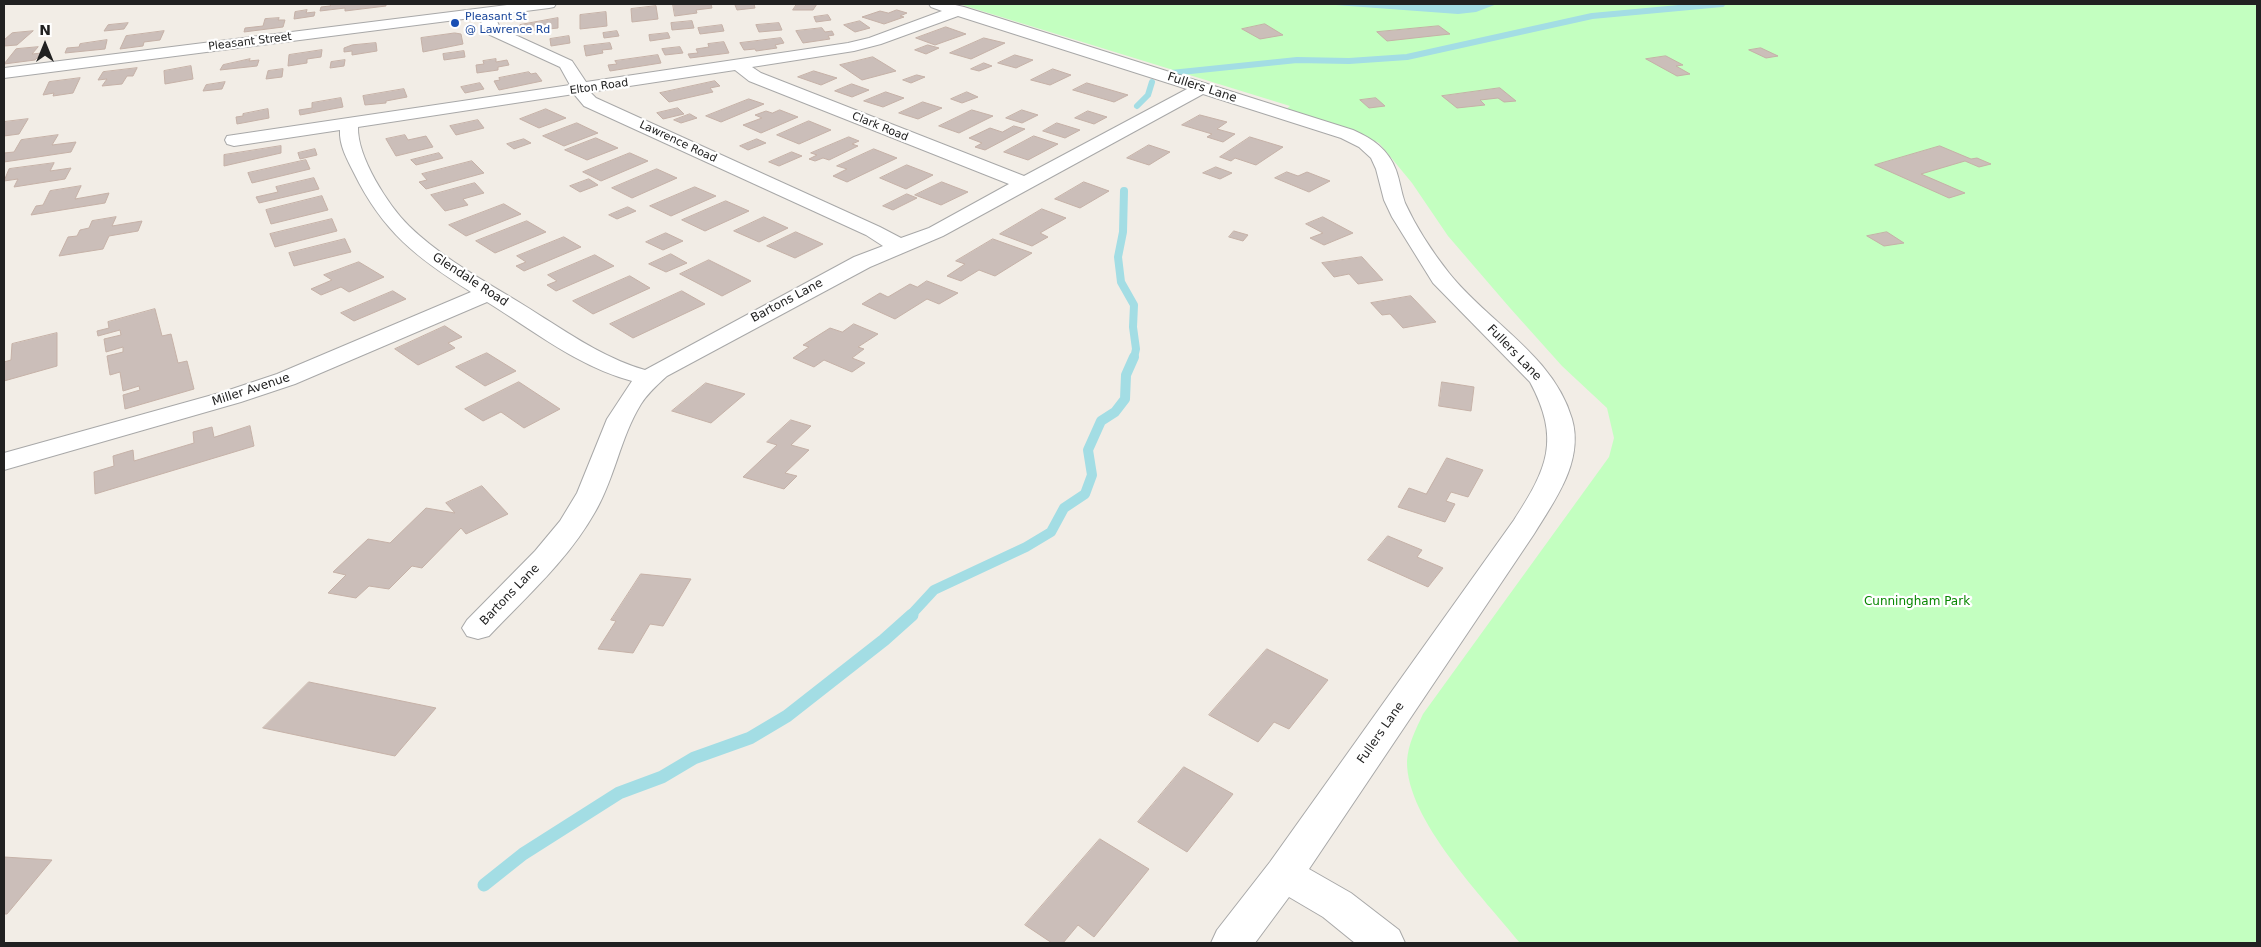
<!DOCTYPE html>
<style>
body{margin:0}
#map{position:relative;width:2261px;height:947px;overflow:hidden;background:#f2ede6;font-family:"DejaVu Sans",sans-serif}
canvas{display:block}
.frame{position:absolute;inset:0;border:5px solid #212121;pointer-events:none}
.north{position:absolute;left:20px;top:20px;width:50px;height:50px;-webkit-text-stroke:4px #fff;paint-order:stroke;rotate:0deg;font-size:14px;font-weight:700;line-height:20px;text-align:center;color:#212121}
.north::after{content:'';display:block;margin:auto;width:18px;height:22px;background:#212121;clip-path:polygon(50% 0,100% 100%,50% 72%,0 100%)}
</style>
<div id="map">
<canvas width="2261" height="947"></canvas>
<div class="frame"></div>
<div class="north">N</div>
</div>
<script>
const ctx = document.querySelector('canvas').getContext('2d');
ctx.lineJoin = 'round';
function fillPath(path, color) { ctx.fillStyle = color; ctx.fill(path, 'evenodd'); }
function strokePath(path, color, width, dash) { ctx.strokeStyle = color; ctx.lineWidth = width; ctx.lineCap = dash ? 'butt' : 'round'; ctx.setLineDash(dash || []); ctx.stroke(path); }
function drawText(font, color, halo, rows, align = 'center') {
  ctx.font = font + ' "DejaVu Sans",sans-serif'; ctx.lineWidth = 4.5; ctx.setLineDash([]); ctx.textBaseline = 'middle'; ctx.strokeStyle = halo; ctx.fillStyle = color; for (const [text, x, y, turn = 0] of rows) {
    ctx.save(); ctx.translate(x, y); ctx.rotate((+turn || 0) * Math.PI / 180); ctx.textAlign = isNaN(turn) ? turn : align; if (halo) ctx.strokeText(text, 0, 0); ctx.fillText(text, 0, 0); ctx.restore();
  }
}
fillPath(new Path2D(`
 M 959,4 L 2257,4 L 2257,943 L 1520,943 C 1484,898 1406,820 1407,761 C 1408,744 1416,729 1423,714 L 1609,457 L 1614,438 L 1607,408 L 1562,366 L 1510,308 L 1448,236 L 1412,183 L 1379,143 L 1351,130 L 1284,111 L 1290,106 Z`), '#c3ffc0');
fillPath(new Path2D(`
 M 1322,4 L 1497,4 L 1476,12 L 1458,14 Z`), '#a3dde4');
strokePath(new Path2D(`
 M 1171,73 L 1297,60 L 1349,61 L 1407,57 L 1592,16 L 1722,4
 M 1137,106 L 1148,95 L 1152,82`), '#a3dde4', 6);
strokePath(new Path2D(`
 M 1124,191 L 1123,232 L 1118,257 L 1121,282 L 1134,305 L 1133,327 L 1136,349 L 1134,358`), '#a3dde4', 8);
strokePath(new Path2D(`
 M 910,616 L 934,590 L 1026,547 L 1051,532 L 1064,508 L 1085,494 L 1092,475 L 1088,450 L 1101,421 L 1115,412 L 1125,399 L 1126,375 L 1134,357`), '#a3dde4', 10);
strokePath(new Path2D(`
 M 484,885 L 523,854 L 619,793 L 662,777 L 694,758 L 750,738 L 787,716 L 884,640 L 912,615`), '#a3dde4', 13);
const building = new Path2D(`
 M 331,4 L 386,4 L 386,6 L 345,11 L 345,8 L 320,11 L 321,7 L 330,6 Z
 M 673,4 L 711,4 L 712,8 L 696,10 L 697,13 L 675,16 Z
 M 754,4 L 755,8 L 737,10 L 735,5 Z
 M 797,4 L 817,4 L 813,10 L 793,10 Z
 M 656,6 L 658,19 L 632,22 L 631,9 Z
 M 307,10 L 306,13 L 315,12 L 314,16 L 294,19 L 295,12 Z
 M 897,10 L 907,13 L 900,16 L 904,17 L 884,24 L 862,17 L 880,11 L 888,13 Z
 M 606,12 L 607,26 L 580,29 L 580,15 Z
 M 828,15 L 831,20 L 816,22 L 814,17 Z
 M 279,18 L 278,20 L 285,20 L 283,27 L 244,32 L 245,28 L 263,26 L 265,19 Z
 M 558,18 L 558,28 L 531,31 L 531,29 L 520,30 L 520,25 Z
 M 692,21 L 694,28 L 672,30 L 671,23 Z
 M 860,21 L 870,28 L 855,32 L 844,25 Z
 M 128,23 L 124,29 L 104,31 L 108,25 Z
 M 779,23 L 782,30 L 759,32 L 756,25 Z
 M 1265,24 L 1283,35 L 1260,39 L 1242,29 Z
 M 722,25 L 724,31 L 700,34 L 698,28 Z
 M 1439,26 L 1450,34 L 1387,41 L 1377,32 Z
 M 946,27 L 966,34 L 935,45 L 916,38 Z
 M 822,28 L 825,32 L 832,31 L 834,35 L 828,36 L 830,39 L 803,43 L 796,31 Z
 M 33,31 L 17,45 L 4,46 L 4,40 L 12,33 Z
 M 164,31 L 160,40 L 144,42 L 143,46 L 120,49 L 126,36 Z
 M 617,31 L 619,36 L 604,38 L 603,33 Z
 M 455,33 L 461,34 L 463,44 L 423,52 L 421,38 Z
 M 668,33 L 670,38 L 650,41 L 649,35 Z
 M 569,36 L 570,43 L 551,46 L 550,39 Z
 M 781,38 L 784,43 L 775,45 L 777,48 L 756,51 L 755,49 L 744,50 L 740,43 Z
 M 984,38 L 1005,43 L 971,59 L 950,53 Z
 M 107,40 L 105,49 L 65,53 L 67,48 L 79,47 L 80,44 Z
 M 724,42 L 729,53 L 690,58 L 688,54 L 698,53 L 696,49 L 709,47 L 708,44 Z
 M 376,43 L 377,51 L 352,55 L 352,51 L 344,52 L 344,48 L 352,45 Z
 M 610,43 L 612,49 L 602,50 L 603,53 L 586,56 L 584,46 Z
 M 928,45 L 939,48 L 926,54 L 915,50 Z
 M 38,47 L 32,54 L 42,53 L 35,60 L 4,64 L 16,49 Z
 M 680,47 L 683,53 L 665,55 L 662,49 Z
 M 1761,48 L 1778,56 L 1766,58 L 1749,50 Z
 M 322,50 L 321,57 L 307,59 L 307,63 L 288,66 L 289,55 Z
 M 464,51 L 465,57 L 444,60 L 443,54 Z
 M 658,55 L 661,63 L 610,71 L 608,65 L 617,64 L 615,61 Z
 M 1015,55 L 1033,60 L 1016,68 L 998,63 Z
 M 1666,56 L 1683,65 L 1676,66 L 1690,74 L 1677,76 L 1646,59 Z
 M 873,57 L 896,71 L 862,80 L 840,65 Z
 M 250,59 L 249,61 L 259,60 L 257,66 L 220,70 L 223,65 Z
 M 496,59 L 496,62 L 507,60 L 509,65 L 498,67 L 498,70 L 477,73 L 476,65 L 484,64 L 483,61 Z
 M 345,60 L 344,66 L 330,68 L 331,62 Z
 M 984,63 L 992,66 L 979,71 L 971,69 Z
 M 191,66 L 193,79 L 165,84 L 164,71 Z
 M 137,68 L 133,76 L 127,76 L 122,84 L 102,86 L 107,79 L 98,80 L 103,72 Z
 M 283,69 L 282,77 L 266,79 L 268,71 Z
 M 1053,69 L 1071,75 L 1050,85 L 1031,80 Z
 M 814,71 L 837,78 L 821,85 L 798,77 Z
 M 529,72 L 531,74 L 536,73 L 542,81 L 499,90 L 494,81 L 500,80 L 499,78 Z
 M 917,75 L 925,77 L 911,83 L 903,80 Z
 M 80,78 L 73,93 L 53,96 L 54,93 L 43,95 L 49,82 Z
 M 715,81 L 720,86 L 710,88 L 713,92 L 669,102 L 660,93 Z
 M 225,82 L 222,89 L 203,91 L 206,85 Z
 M 480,83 L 484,89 L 465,93 L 461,87 Z
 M 1087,83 L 1128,95 L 1114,102 L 1073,90 Z
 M 852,84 L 869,90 L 852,97 L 835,91 Z
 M 1500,88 L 1516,101 L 1504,102 L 1498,98 L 1480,100 L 1485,105 L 1457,108 L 1442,96 Z
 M 404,89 L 407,97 L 386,101 L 386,103 L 365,105 L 363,96 Z
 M 886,92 L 904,98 L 883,107 L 864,101 Z
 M 967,92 L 978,97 L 962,103 L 951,99 Z
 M 341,98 L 343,107 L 300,115 L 299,110 L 312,108 L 312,103 Z
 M 1376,98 L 1385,106 L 1369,108 L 1360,100 Z
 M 749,99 L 764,104 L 721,122 L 706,116 Z
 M 923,102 L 942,108 L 918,119 L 899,113 Z
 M 678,108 L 684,114 L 663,119 L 657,113 Z
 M 268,109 L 269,118 L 237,124 L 236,117 L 243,116 L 243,114 Z
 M 546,109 L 566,118 L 539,128 L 520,119 Z
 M 780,110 L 798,117 L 761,133 L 743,125 L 762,118 L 755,115 L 766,111 L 772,113 Z
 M 972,110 L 993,116 L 959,133 L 939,126 Z
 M 1022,110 L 1038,115 L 1022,123 L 1006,118 Z
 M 1088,111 L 1107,117 L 1094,124 L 1075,118 Z
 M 690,114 L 697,118 L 681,123 L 674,120 Z
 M 1200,115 L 1227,122 L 1217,129 L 1235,134 L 1223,142 L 1207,137 L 1212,134 L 1182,125 Z
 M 28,119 L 19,134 L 4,136 L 4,122 Z
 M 478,120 L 484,128 L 456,135 L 450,126 Z
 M 809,121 L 831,130 L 799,144 L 777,135 Z
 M 577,123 L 598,133 L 564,146 L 543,136 Z
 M 1057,123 L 1080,130 L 1065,138 L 1043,131 Z
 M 1014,126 L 1025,129 L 985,150 L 975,147 L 982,143 L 969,138 L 990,128 L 1002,132 Z
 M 58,135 L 52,145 L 76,142 L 71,152 L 4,162 L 4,153 L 14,152 L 21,140 Z
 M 405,135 L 408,140 L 426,136 L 433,147 L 396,156 L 386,139 Z
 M 1034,136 L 1058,144 L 1028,160 L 1004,152 Z
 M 849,137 L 859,141 L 852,144 L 858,146 L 829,160 L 823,158 L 815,161 L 809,159 L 817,155 L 811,153 Z
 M 1250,137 L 1283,147 L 1256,165 L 1235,158 L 1231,161 L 1220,157 Z
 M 596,138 L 618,148 L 587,160 L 565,150 Z
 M 524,139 L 531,143 L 514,149 L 507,144 Z
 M 757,139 L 766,143 L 748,150 L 740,146 Z
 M 1149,145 L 1170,152 L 1149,165 L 1127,158 Z
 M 281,146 L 281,153 L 224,166 L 224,155 Z
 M 1940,146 L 1971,159 L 1977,158 L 1991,164 L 1979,167 L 1965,161 L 1921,174 L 1965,193 L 1949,198 L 1875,165 Z
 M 315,149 L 317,155 L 300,159 L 298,153 Z
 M 874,149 L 897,158 L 847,182 L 833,176 L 847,169 L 837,166 Z
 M 792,152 L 802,156 L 779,166 L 769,162 Z
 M 439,153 L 443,158 L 416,165 L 411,160 Z
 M 630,153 L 648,161 L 601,181 L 583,172 Z
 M 306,160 L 310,169 L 252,183 L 248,173 Z
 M 472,161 L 484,173 L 426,189 L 419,182 L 427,180 L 422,174 Z
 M 54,163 L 50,171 L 71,168 L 65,179 L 14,187 L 18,179 L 4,181 L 9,169 Z
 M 907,165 L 933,175 L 906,189 L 880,178 Z
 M 1216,167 L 1232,173 L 1220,179 L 1203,173 Z
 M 657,169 L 677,178 L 632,198 L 612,188 Z
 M 1287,172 L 1298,176 L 1307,172 L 1330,181 L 1309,192 L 1275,178 Z
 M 314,178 L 319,189 L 259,203 L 256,197 L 278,192 L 276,187 Z
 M 589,179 L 598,185 L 580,192 L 570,186 Z
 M 942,182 L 968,192 L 941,205 L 915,195 Z
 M 1084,182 L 1109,191 L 1080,208 L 1055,199 Z
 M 475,183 L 484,193 L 463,199 L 468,205 L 445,211 L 431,195 Z
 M 81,186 L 75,199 L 109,193 L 105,203 L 31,215 L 36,206 L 43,205 L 50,191 Z
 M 695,187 L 716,196 L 671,216 L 650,206 Z
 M 907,194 L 917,198 L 893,210 L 883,206 Z
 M 322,196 L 328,210 L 271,224 L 266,210 Z
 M 726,201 L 749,211 L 705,231 L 682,220 Z
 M 504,204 L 521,214 L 466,236 L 449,225 Z
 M 628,207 L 636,211 L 617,219 L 609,215 Z
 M 1042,209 L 1066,218 L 1040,233 L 1048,237 L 1032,246 L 1000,234 Z
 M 116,217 L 112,226 L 142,221 L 138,231 L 109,236 L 103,249 L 59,256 L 68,237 L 77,236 L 80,230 L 89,228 L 92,221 Z
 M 764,217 L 788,228 L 759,242 L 734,231 Z
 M 1323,217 L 1353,233 L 1324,245 L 1310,238 L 1323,233 L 1306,224 Z
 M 332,219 L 337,231 L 275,247 L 270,234 Z
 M 527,221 L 546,232 L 495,253 L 476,241 Z
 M 1234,231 L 1248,235 L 1243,241 L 1229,237 Z
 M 796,232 L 823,244 L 795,258 L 767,246 Z
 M 1887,232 L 1904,243 L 1884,246 L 1867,236 Z
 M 666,233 L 683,241 L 663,250 L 646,242 Z
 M 564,237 L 581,247 L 524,271 L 516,266 L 526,262 L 517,256 Z
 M 345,239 L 351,252 L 294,266 L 289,253 Z
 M 993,239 L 1032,253 L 995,276 L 979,270 L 961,281 L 947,276 L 965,264 L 956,261 Z
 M 671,254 L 687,263 L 666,272 L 649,264 Z
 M 595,255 L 614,266 L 556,291 L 547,285 L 557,281 L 548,275 Z
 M 1362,257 L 1383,280 L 1358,284 L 1349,274 L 1334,277 L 1322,263 Z
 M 709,260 L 751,281 L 722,296 L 680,274 Z
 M 359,262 L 384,277 L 349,292 L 341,287 L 321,295 L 311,289 L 332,280 L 324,275 Z
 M 630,276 L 650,288 L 593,314 L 573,301 Z
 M 927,281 L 958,293 L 939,304 L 927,299 L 895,319 L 862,304 L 880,293 L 888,297 L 910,284 L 917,287 Z
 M 393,291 L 406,299 L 354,321 L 341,313 Z
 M 682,291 L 705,304 L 633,338 L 610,324 Z
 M 1411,296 L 1436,322 L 1403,328 L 1390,314 L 1382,315 L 1371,303 Z
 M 155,309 L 162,336 L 171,334 L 178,363 L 187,361 L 194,389 L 125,409 L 123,395 L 140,390 L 139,386 L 123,391 L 120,372 L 110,375 L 107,356 L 123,352 L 123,347 L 106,352 L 104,339 L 121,335 L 120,330 L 98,336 L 97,331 L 109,328 L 108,322 Z
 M 854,324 L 878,334 L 858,347 L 864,349 L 852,358 L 865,363 L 852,372 L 824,360 L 814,367 L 793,358 L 809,347 L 803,345 L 830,328 L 842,332 Z
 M 445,326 L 462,337 L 448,343 L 455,348 L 418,365 L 395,349 Z
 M 57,333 L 57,366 L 4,381 L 4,362 L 11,360 L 12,344 Z
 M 487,353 L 516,371 L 485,386 L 456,367 Z
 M 519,382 L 560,409 L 524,428 L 501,412 L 483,421 L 465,409 Z
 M 1442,382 L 1474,387 L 1471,411 L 1439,406 Z
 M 706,383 L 745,394 L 711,423 L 672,411 Z
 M 791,420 L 811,426 L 791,445 L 809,450 L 785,473 L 797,476 L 784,489 L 743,477 L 777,445 L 767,442 Z
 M 250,426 L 254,446 L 95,494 L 94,472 L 114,466 L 113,456 L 133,450 L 134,461 L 194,443 L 193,432 L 212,427 L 214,437 Z
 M 1447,458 L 1483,470 L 1468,497 L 1451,492 L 1446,501 L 1455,504 L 1445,522 L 1398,507 L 1409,488 L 1426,494 Z
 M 482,486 L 508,514 L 466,534 L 461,528 L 422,568 L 412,566 L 389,589 L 369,586 L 356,598 L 328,593 L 346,575 L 333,572 L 368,539 L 390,543 L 426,508 L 455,513 L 446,503 Z
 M 1388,536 L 1422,550 L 1417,557 L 1443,568 L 1428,587 L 1368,560 Z
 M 641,574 L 691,579 L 663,626 L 650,624 L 633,653 L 598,649 L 616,621 L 611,620 Z
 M 1267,649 L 1328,680 L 1289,729 L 1274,722 L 1258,742 L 1209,715 Z
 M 309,682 L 436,708 L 395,756 L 263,728 Z
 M 1184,767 L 1233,794 L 1187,852 L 1138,822 Z
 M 1100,839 L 1149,869 L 1094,937 L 1078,925 L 1063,943 L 1052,943 L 1025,925 Z
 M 4,857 L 52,860 L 7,914 L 4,914 Z`);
fillPath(building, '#cbbeb9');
strokePath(building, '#c5b1a7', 1);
const minor = new Path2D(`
 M 929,4 L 951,4 L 964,7 L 1353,130 C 1373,139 1388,149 1396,170 C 1400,181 1401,192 1405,203 C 1416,227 1433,253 1449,273 C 1488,322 1554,356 1572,419 C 1584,461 1555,500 1534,534 L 1309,869 L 1351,893 L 1399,930 L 1405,943 L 1355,943 L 1323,917 L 1289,897 L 1255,943 L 1211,943 L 1217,930 L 1270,862 L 1514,520 C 1547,469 1561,440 1530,382 L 1433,283 L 1392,217 L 1384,200 L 1376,169 L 1371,158 L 1359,147 L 1341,138 L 1203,94 L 943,236 L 870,267 L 667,376 C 657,385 648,393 641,404 C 620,438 615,478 595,512 C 568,560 526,597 489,636 L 478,639 L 467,636 L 462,628 L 467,620 L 535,551 L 560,521 L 577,493 L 607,419 L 632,381 C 579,367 534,331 487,302 L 295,384 L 241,402 L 4,470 L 4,453 L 223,392 L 277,374 L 471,292 C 417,258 383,232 354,173 C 347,159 339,145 340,130 L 234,146 L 227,144 L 225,140 L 227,136 L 570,85 L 560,67 L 488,34 L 482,25 L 479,12 L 482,9 L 492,9 L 500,28 L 572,61 L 586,82 L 848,43 L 869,38 L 942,11 L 931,7 ZM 958,16 L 1187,89 L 1024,176 L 761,73 L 752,67 L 854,51 L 881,44 ZM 735,70 L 749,81 L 1009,184 L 929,228 L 901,238 L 880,227 L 596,98 L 590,92 ZM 574,94 L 584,106 L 866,235 L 883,246 L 854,257 L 645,370 C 600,357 561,328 522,304 C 483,280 442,258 409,226 C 388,205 357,157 358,127 Z`);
const tertiary = new Path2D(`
 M 515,4 L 556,4 L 554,7 L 549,8 L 4,78 L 4,68 Z`);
strokePath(minor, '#a8a8a8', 2);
strokePath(tertiary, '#a8a8a8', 2);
fillPath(minor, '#fff');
fillPath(tertiary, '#fff');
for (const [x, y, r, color] of [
 [455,23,5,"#1a4fb4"]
]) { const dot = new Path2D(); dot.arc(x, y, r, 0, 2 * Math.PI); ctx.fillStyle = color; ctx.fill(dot); strokePath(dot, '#fff', 2); }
drawText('11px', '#164399', '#fff', [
 ["Pleasant St",465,17],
 ["@ Lawrence Rd",465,30]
], 'left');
drawText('11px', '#212121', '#fff', [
 ["Pleasant Street",250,42,-7],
 ["Elton Road",599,87,-8],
 ["Clark Road",880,127,22],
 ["Lawrence Road",678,142,25]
]);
drawText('12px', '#212121', '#fff', [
 ["Fullers Lane",1202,88,18],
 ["Glendale Road",470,280,33],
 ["Bartons Lane",787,301,-28],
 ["Fullers Lane",1514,353,46],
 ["Miller Avenue",251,390,-18],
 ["Bartons Lane",510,595,-46],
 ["Fullers Lane",1381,733,-55]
]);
drawText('12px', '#078701', '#fff', [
 ["Cunningham Park",1917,602]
]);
</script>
